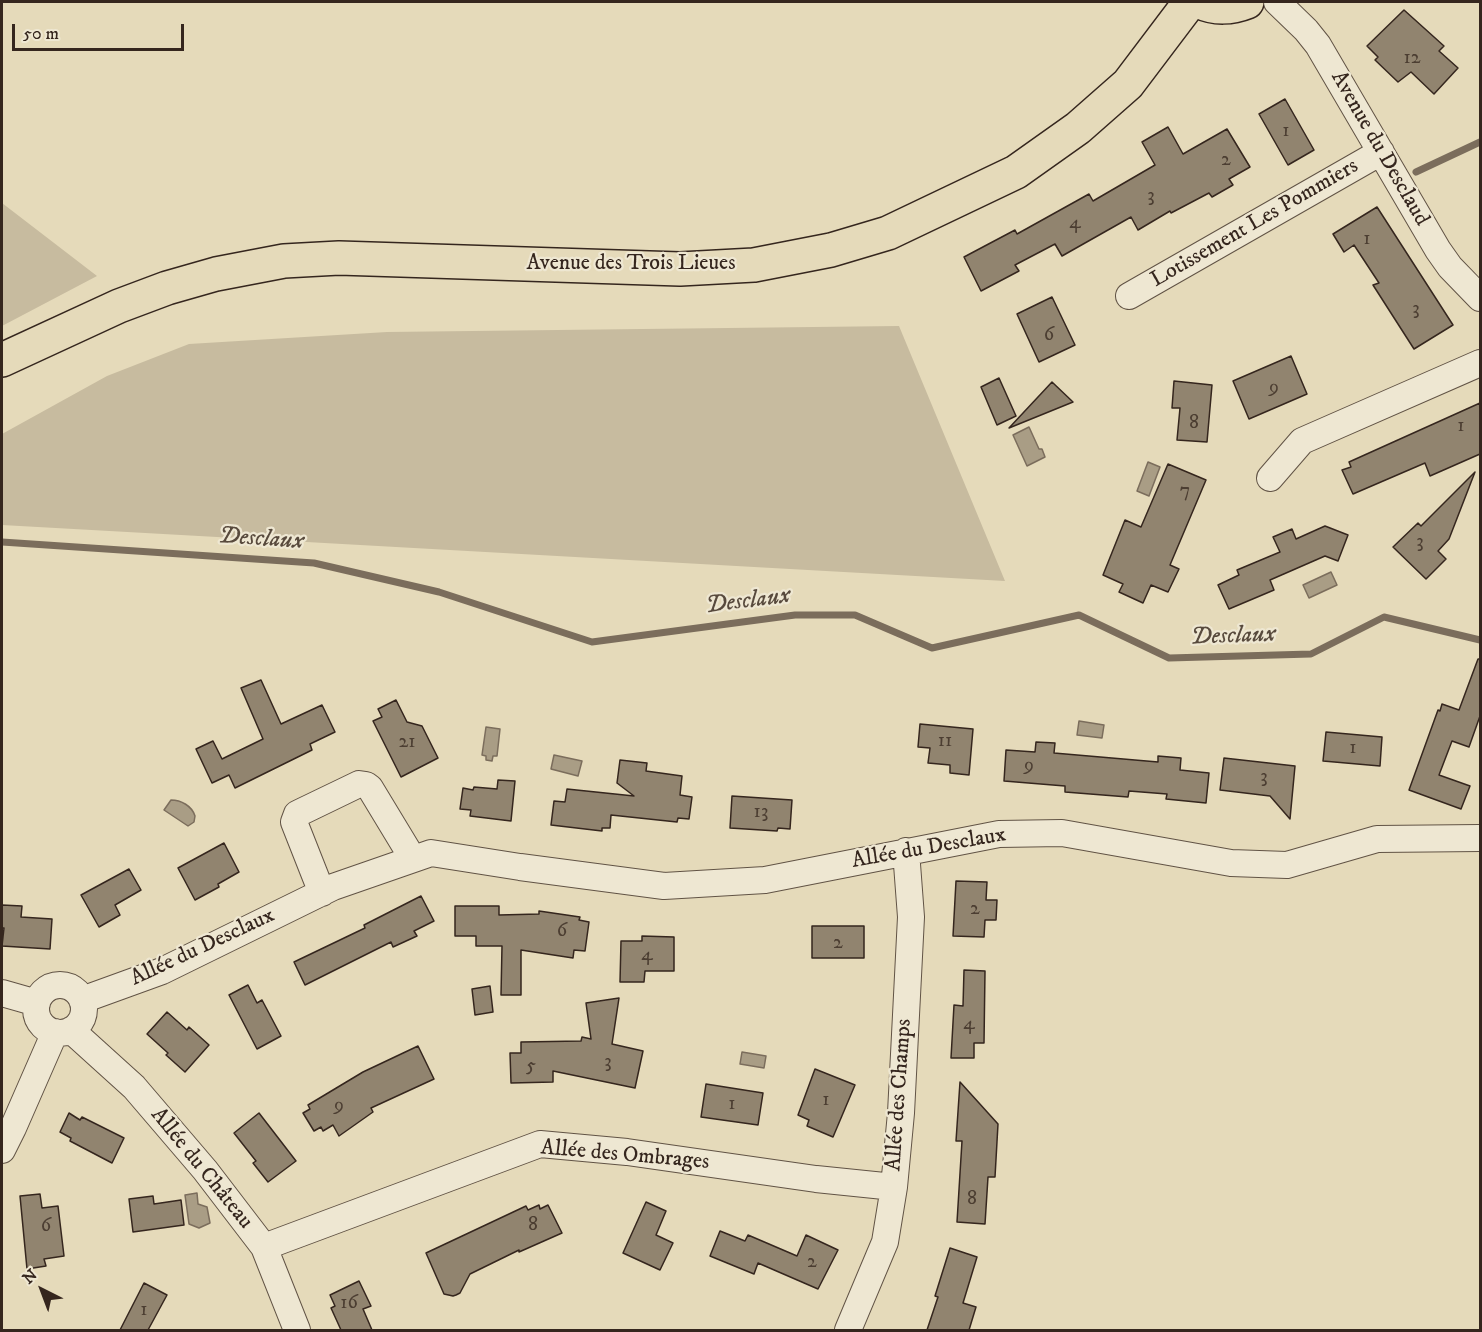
<!DOCTYPE html>
<meta charset="utf-8">
<style>
body{margin:0}
#map{position:relative;width:1482px;height:1332px;overflow:hidden;background:#e5daba;font-family:"IM FELL DW Pica",serif}
canvas{display:block}
.frame{position:absolute;inset:0;border:3px solid #35261e;pointer-events:none}
.north{position:absolute;left:12px;top:1260px;width:60px;height:60px;-webkit-text-stroke:4px #eee7d2;paint-order:stroke;rotate:318deg;font-size:16px;font-weight:700;line-height:24px;text-align:center;color:#35261e}
.north::after{content:'';display:block;margin:auto;width:21px;height:27px;background:#35261e;clip-path:polygon(50% 0,100% 100%,50% 72%,0 100%)}
.scale{position:absolute;left:12px;top:24px;width:172px;height:27px;box-sizing:border-box;border:3px solid #35261e;border-top:0;padding-left:8px;font-size:18px;line-height:21px;white-space:nowrap;color:#35261e;-webkit-text-stroke:4px #eee7d2;paint-order:stroke}
</style>
<div id="map">
<canvas width="1482" height="1332"></canvas>
<div class="frame"></div>
<div class="north">N</div>
<div class="scale">50 m</div>
</div>
<script>
const ctx = document.querySelector('canvas').getContext('2d');
ctx.lineJoin = 'round';
function fillPath(path, color) { ctx.fillStyle = color; ctx.fill(path, 'evenodd'); }
function strokePath(path, color, width, dash) { ctx.strokeStyle = color; ctx.lineWidth = width; ctx.lineCap = dash ? 'butt' : 'round'; ctx.setLineDash(dash || []); ctx.stroke(path); }
function drawText(font, color, halo, rows, align = 'center') {
  ctx.font = font + ' "IM FELL DW Pica",serif'; ctx.lineWidth = 4.5; ctx.setLineDash([]); ctx.textBaseline = 'middle'; ctx.strokeStyle = halo; ctx.fillStyle = color; for (const [text, x, y, turn = 0] of rows) {
    ctx.save(); ctx.translate(x, y); ctx.rotate((+turn || 0) * Math.PI / 180); ctx.textAlign = isNaN(turn) ? turn : align; if (halo) ctx.strokeText(text, 0, 0); ctx.fillText(text, 0, 0); ctx.restore();
  }
}
fillPath(new Path2D(`
 M 2,203 L 97,276 L 2,326 L 2,202 Z
 M 899,326 L 1005,581 L 2,525 L 2,434 L 107,376 L 189,344 L 387,332 Z`), '#c7bb9f');
const water = new Path2D(`
 M 1029,427 L 1039,449 L 1042,449 L 1045,457 L 1027,466 L 1013,435 Z
 M 1148,462 L 1160,467 L 1149,496 L 1137,491 Z
 M 1331,572 L 1337,585 L 1309,598 L 1303,585 Z
 M 1079,721 L 1104,725 L 1102,738 L 1077,735 Z
 M 486,727 L 500,729 L 497,756 L 493,756 L 492,761 L 486,760 L 486,756 L 482,755 Z
 M 554,755 L 582,761 L 578,776 L 551,769 Z
 M 171,800 C 181,800 192,806 195,816 L 194,822 L 188,826 L 164,810 Z
 M 742,1052 L 766,1056 L 764,1068 L 740,1064 Z
 M 197,1193 L 198,1204 L 207,1207 L 210,1223 L 199,1228 L 189,1224 L 185,1195 Z`);
fillPath(water, '#a99d85');
strokePath(water, '#7b6d5c', 1.5);
strokePath(new Path2D(`
 M 1416,172 L 1480,142
 M 2,542 L 314,563 L 439,592 L 592,642 L 795,615 L 855,615 L 932,648 L 1079,615 L 1169,658 L 1311,654 L 1384,617 L 1480,640`), '#7b6d5c', 7);
const building = new Path2D(`
 M 1404,10 L 1444,46 L 1439,51 L 1458,68 L 1434,94 L 1411,72 L 1398,82 L 1375,60 L 1378,57 L 1367,46 Z
 M 1285,99 L 1314,150 L 1288,165 L 1259,114 Z
 M 1168,127 L 1183,154 L 1227,129 L 1250,167 L 1229,179 L 1233,185 L 1212,197 L 1209,193 L 1171,213 L 1170,211 L 1138,230 L 1131,217 L 1062,256 L 1055,244 L 1015,265 L 1019,271 L 981,291 L 964,257 L 1015,230 L 1017,234 L 1089,194 L 1093,201 L 1155,165 L 1142,142 Z
 M 1377,207 L 1453,325 L 1414,349 L 1373,285 L 1379,283 L 1354,245 L 1344,252 L 1333,234 Z
 M 1052,297 L 1075,345 L 1039,362 L 1017,314 Z
 M 1291,356 L 1307,394 L 1249,419 L 1233,381 Z
 M 999,378 L 1016,416 L 997,425 L 981,387 Z
 M 1174,381 L 1212,385 L 1207,442 L 1177,440 L 1180,408 L 1172,408 Z
 M 1052,382 L 1073,402 L 1009,428 Z
 M 1480,403 L 1480,454 L 1430,476 L 1425,463 L 1353,494 L 1342,470 L 1351,467 L 1349,462 Z
 M 1168,464 L 1206,480 L 1170,565 L 1179,569 L 1168,592 L 1151,585 L 1143,603 L 1119,592 L 1123,584 L 1103,575 L 1125,520 L 1141,527 Z
 M 1475,472 L 1449,539 L 1438,551 L 1446,559 L 1426,579 L 1393,547 L 1418,523 L 1421,526 Z
 M 1325,526 L 1348,535 L 1338,561 L 1325,556 L 1270,580 L 1274,590 L 1229,609 L 1218,585 L 1239,575 L 1237,570 L 1280,552 L 1273,537 L 1292,529 L 1296,539 Z
 M 1478,659 L 1480,659 L 1480,716 L 1469,747 L 1452,741 L 1439,775 L 1470,786 L 1461,809 L 1409,790 L 1438,710 L 1440,711 L 1442,704 L 1459,710 Z
 M 261,680 L 281,724 L 322,705 L 335,732 L 310,744 L 312,750 L 235,788 L 229,775 L 212,783 L 196,749 L 213,741 L 222,759 L 263,739 L 241,688 Z
 M 396,700 L 407,722 L 422,726 L 438,758 L 401,777 L 373,721 L 382,717 L 378,709 Z
 M 920,724 L 973,729 L 969,775 L 950,773 L 950,765 L 928,763 L 930,748 L 918,747 Z
 M 1326,732 L 1382,737 L 1380,766 L 1323,761 Z
 M 1036,742 L 1055,743 L 1054,753 L 1158,762 L 1158,756 L 1181,758 L 1180,770 L 1209,773 L 1206,803 L 1166,799 L 1167,794 L 1129,791 L 1128,797 L 1065,792 L 1065,786 L 1004,781 L 1006,750 L 1035,752 Z
 M 1224,758 L 1295,766 L 1290,819 L 1270,796 L 1220,790 Z
 M 620,760 L 647,763 L 646,771 L 682,776 L 680,795 L 692,797 L 689,819 L 678,818 L 677,822 L 611,815 L 610,828 L 602,828 L 602,831 L 551,825 L 554,801 L 565,802 L 567,789 L 634,796 L 617,783 Z
 M 498,780 L 515,781 L 511,821 L 470,816 L 471,810 L 460,809 L 463,788 L 473,790 L 474,787 L 497,789 Z
 M 732,796 L 792,800 L 790,829 L 778,828 L 777,831 L 730,828 Z
 M 224,843 L 239,872 L 218,884 L 219,887 L 195,900 L 178,868 Z
 M 129,869 L 141,890 L 115,905 L 120,915 L 99,927 L 81,895 Z
 M 956,881 L 987,882 L 986,900 L 997,900 L 996,920 L 985,920 L 984,937 L 953,936 Z
 M 421,896 L 434,921 L 414,931 L 417,936 L 393,947 L 391,942 L 305,985 L 294,962 L 365,928 L 364,925 Z
 M 2,905 L 22,906 L 21,917 L 52,919 L 50,949 L 2,946 L 4,928 L 2,928 Z
 M 455,906 L 499,906 L 499,915 L 539,914 L 539,911 L 580,917 L 579,920 L 589,922 L 585,951 L 574,950 L 573,958 L 521,950 L 521,995 L 501,995 L 502,946 L 476,946 L 476,936 L 455,936 Z
 M 812,926 L 864,926 L 864,958 L 812,958 Z
 M 642,936 L 674,937 L 674,971 L 645,971 L 644,982 L 620,982 L 621,941 L 642,941 Z
 M 964,970 L 985,971 L 984,1043 L 974,1043 L 974,1058 L 951,1058 L 954,1005 L 963,1006 Z
 M 248,985 L 257,1003 L 262,1000 L 281,1036 L 257,1049 L 229,995 Z
 M 490,986 L 493,1012 L 475,1015 L 472,989 Z
 M 619,998 L 612,1044 L 643,1051 L 635,1088 L 553,1071 L 553,1082 L 511,1083 L 510,1053 L 521,1053 L 521,1042 L 581,1041 L 582,1037 L 591,1039 L 586,1003 Z
 M 167,1012 L 187,1030 L 189,1027 L 209,1045 L 185,1072 L 166,1055 L 168,1053 L 147,1034 Z
 M 418,1046 L 434,1079 L 371,1108 L 373,1112 L 339,1136 L 333,1125 L 323,1131 L 321,1127 L 314,1131 L 303,1113 L 310,1109 L 308,1105 L 363,1072 Z
 M 815,1069 L 855,1085 L 833,1137 L 807,1126 L 809,1120 L 798,1115 Z
 M 960,1082 L 998,1124 L 995,1177 L 988,1177 L 985,1224 L 957,1222 L 962,1141 L 956,1141 Z
 M 706,1084 L 763,1093 L 758,1125 L 701,1117 Z
 M 69,1113 L 80,1120 L 82,1117 L 124,1138 L 112,1163 L 70,1141 L 71,1138 L 60,1132 Z
 M 259,1113 L 296,1161 L 268,1182 L 253,1163 L 256,1161 L 234,1133 Z
 M 40,1194 L 42,1208 L 58,1206 L 64,1256 L 44,1259 L 46,1266 L 27,1269 L 20,1196 Z
 M 153,1196 L 154,1204 L 181,1200 L 184,1225 L 133,1232 L 129,1199 Z
 M 646,1202 L 666,1211 L 656,1235 L 673,1243 L 660,1270 L 623,1253 Z
 M 539,1205 L 540,1209 L 548,1205 L 562,1233 L 519,1252 L 519,1250 L 470,1274 L 460,1293 L 456,1295 L 453,1296 L 444,1294 L 426,1253 L 526,1206 L 528,1210 Z
 M 720,1231 L 745,1241 L 748,1235 L 797,1256 L 806,1235 L 838,1250 L 818,1289 L 758,1263 L 754,1274 L 710,1256 Z
 M 950,1248 L 977,1257 L 963,1303 L 976,1307 L 969,1330 L 927,1330 L 938,1297 L 935,1296 Z
 M 359,1281 L 371,1306 L 363,1309 L 372,1330 L 341,1330 L 331,1308 L 335,1306 L 330,1295 Z
 M 144,1283 L 167,1295 L 148,1330 L 120,1330 Z`);
fillPath(building, '#91846f');
strokePath(building, '#35261e', 1.5);
const minor = new Path2D(`
 M 1277,2 L 1306,30 L 1318,45 L 1438,250 L 1450,267 L 1480,298
 M 1129,296 L 1381,152
 M 1270,478 L 1302,441 L 1480,363
 M 322,893 L 294,822 L 297,814 L 301,812 L 359,784 L 366,785 L 370,788 L 413,859
 M36 1009a24 24 0 1 1 48 0a24 24 0 1 1-48 0Z
 M 2,993 L 37,1003
 M 82,1000 L 162,971 L 333,887 L 431,853 L 520,867 L 664,886 L 765,880 L 999,834 L 1062,833 L 1231,863 L 1287,865 L 1377,839 L 1480,838
 M 71,1030 L 134,1087 L 205,1170 L 264,1247 L 297,1330
 M 2,1150 L 13,1128 L 55,1032
 M 264,1247 L 540,1144 L 627,1152 L 816,1179 L 894,1187
 M 848,1330 L 885,1242 L 894,1187 L 901,1113 L 911,917 L 906,851`);
const major = new Path2D(`
 M 1200,2 C 1215,9 1232,8 1247,2
 M 2,360 L 119,306 L 167,288 L 216,274 L 284,261 L 339,258 L 680,269 L 754,265 L 831,250 L 888,233 L 1016,172 L 1078,128 L 1128,84 L 1190,2`);
strokePath(minor, '#615345', 28);
strokePath(major, '#35261e', 36);
strokePath(minor, '#eee7d2', 26);
strokePath(major, '#e5daba', 33);
drawText('20px', '#4c3e32', null, [
 ["12",1412,59],
 ["1",1286,132],
 ["2",1226,161],
 ["3",1151,197],
 ["4",1075,224],
 ["1",1367,240],
 ["3",1416,310],
 ["6",1049,336],
 ["9",1274,389],
 ["8",1194,424],
 ["1",1461,427],
 ["7",1185,492],
 ["3",1420,543],
 ["11",945,742],
 ["21",407,743],
 ["1",1353,749],
 ["9",1029,767],
 ["3",1264,778],
 ["13",761,813],
 ["2",975,910],
 ["6",562,932],
 ["2",838,944],
 ["4",647,956],
 ["4",969,1025],
 ["3",608,1063],
 ["5",531,1067],
 ["1",826,1101],
 ["1",732,1105],
 ["9",339,1107],
 ["8",972,1200],
 ["8",533,1226],
 ["6",46,1227],
 ["2",812,1263],
 ["16",349,1304],
 ["1",144,1311]
]);
drawText('22px', '#35261e', '#eee7d2', [
 ["Avenue du Desclaud",1379,149,60],
 ["Lotissement Les Pommiers",1255,224,-30],
 ["Avenue des Trois Lieues",631,264],
 ["Allée du Desclaux",929,849,-10],
 ["Allée du Desclaux",203,948,-25],
 ["Allée des Champs",900,1095,-86],
 ["Allée des Ombrages",625,1156,5],
 ["Allée du Château",201,1169,51]
]);
drawText('italic 24px', '#584a3d', '#eee7d2', [
 ["Desclaux",261,540,4],
 ["Desclaux",748,602,-7],
 ["Desclaux",1233,637,-2]
]);
</script>
